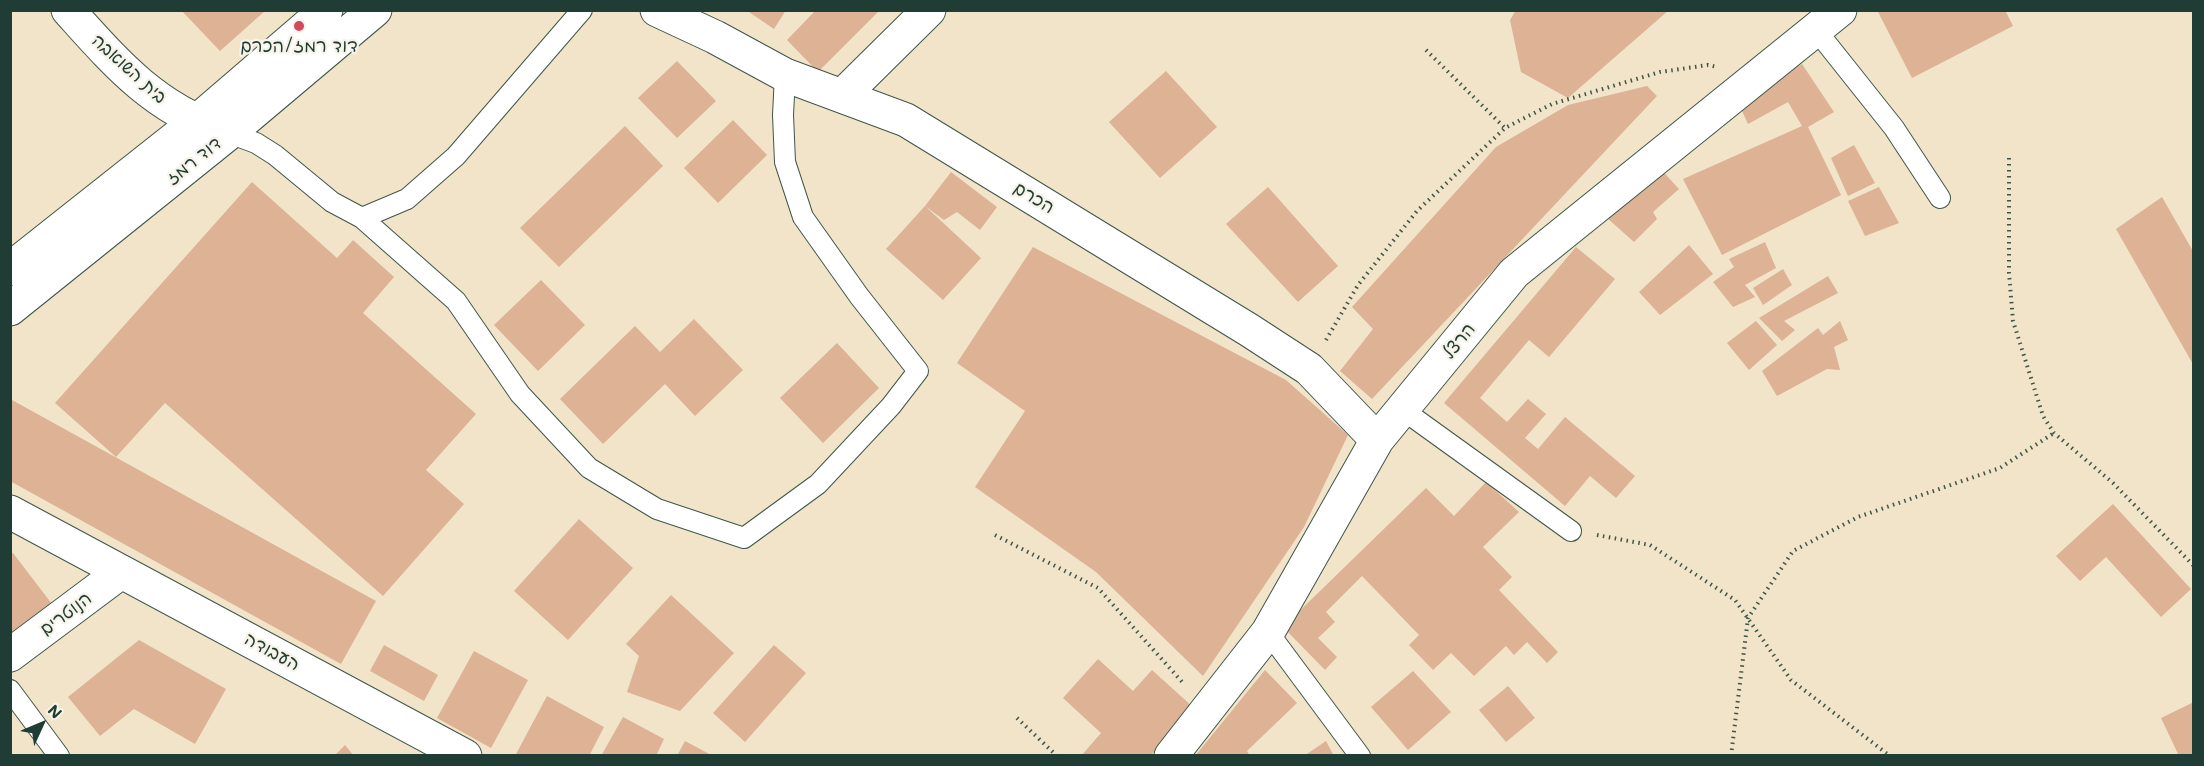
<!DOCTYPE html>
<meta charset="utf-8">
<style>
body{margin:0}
#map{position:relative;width:2204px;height:766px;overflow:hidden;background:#f1e4c9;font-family:Mali,sans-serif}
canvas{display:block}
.frame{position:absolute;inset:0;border:12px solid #1f3d34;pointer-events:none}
.north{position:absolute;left:12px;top:694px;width:60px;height:60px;-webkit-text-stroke:4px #f7f3e8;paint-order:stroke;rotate:46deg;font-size:16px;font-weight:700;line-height:24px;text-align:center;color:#1f3d34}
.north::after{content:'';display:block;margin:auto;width:21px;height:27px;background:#1f3d34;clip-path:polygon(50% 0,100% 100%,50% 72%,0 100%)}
</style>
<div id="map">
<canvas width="2204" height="766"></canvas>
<div class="frame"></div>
<div class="north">N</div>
</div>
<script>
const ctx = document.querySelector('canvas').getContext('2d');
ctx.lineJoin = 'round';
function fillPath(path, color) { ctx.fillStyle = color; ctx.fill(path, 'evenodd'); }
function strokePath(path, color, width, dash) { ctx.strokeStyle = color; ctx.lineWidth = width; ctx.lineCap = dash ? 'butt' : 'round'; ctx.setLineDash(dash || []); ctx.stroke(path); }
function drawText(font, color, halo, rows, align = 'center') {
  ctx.font = font + ' Mali,"Playpen Sans Hebrew",sans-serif'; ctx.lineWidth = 4.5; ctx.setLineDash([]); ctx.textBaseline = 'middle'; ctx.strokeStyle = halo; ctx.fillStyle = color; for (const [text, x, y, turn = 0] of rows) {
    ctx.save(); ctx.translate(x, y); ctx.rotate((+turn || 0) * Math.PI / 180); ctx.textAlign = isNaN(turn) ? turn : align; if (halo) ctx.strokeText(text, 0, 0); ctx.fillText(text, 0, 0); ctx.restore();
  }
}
fillPath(new Path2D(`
 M 181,10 L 266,10 L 220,51 Z
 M 746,10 L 786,10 L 774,29 Z
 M 816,10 L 880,10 L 818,72 L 787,40 Z
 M 1516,10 L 1669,10 L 1568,98 L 1521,72 L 1510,20 Z
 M 1877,10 L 2005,10 L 2013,26 L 1912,78 Z
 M 677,61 L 716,101 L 677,138 L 638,98 Z
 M 1802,64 L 1834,112 L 1808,127 L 1841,195 L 1722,255 L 1683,179 L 1802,126 L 1788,102 L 1748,124 L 1737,100 Z
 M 1166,71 L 1217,127 L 1160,178 L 1109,122 Z
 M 1647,86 L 1657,96 L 1372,399 L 1340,371 L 1373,329 L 1352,307 L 1496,147 L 1568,105 Z
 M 733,120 L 767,155 L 718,203 L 684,168 Z
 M 625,126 L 663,166 L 559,267 L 520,228 Z
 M 1854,145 L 1875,183 L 1848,196 L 1831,158 Z
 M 1657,165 L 1679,189 L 1653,212 L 1657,219 L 1634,242 L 1606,217 Z
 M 951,172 L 997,207 L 980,230 L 957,212 L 944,220 L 925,206 L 981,258 L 943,300 L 886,249 L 925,206 Z
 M 252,182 L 337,258 L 353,240 L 394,277 L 363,313 L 476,414 L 426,470 L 464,504 L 383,596 L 165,403 L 116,457 L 55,403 Z
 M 1268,187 L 1338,266 L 1298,302 L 1226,224 Z
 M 1879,187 L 1899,223 L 1865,236 L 1848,201 Z
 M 2162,197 L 2194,253 L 2194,366 L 2116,229 Z
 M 1765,242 L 1776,268 L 1745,285 L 1755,297 L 1733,307 L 1713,282 L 1734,267 L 1729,259 Z
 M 1689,245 L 1713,274 L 1660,315 L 1639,292 Z
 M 1033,247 L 1286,380 L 1348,435 L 1304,527 L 1203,676 L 1096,572 L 975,487 L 1025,411 L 957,363 Z
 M 1576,247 L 1615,279 L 1549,357 L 1529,340 L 1480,398 L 1507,422 L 1528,399 L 1546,414 L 1525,438 L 1538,449 L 1565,417 L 1635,476 L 1616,498 L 1590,476 L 1565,506 L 1444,403 Z
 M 1783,269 L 1792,285 L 1763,305 L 1753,288 Z
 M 1828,276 L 1838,293 L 1784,321 L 1795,330 L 1782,341 L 1759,318 Z
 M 541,280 L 585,325 L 538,371 L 494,325 Z
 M 694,319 L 743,370 L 695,416 L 665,384 L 603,444 L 560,399 L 635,326 L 660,352 Z
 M 1756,321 L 1777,345 L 1749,370 L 1727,343 Z
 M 1840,321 L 1848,340 L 1834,347 L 1840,370 L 1827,369 L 1777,396 L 1762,371 L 1818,328 L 1823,335 Z
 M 837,343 L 879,388 L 823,443 L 780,398 Z
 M 12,400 L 376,601 L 341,664 L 10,481 L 10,403 Z
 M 1486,482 L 1519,512 L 1483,547 L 1512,577 L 1499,590 L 1558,652 L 1547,663 L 1527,642 L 1514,655 L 1506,646 L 1474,676 L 1451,653 L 1433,670 L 1409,645 L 1419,635 L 1362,576 L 1326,612 L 1335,622 L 1318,638 L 1337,657 L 1325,670 L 1283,627 L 1426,488 L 1454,516 Z
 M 2113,504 L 2191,589 L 2161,617 L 2106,557 L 2080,581 L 2056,556 Z
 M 579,519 L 633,568 L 568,640 L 514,591 Z
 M 13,553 L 52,604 L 10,637 L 10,555 Z
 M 671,595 L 734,653 L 680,711 L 627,692 L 639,656 L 626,644 Z
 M 139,640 L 226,689 L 195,744 L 134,709 L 100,736 L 68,697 Z
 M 384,645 L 438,675 L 424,701 L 370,671 Z
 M 774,645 L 806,673 L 745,742 L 713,713 Z
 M 474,651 L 528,680 L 491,748 L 437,718 Z
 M 1098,659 L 1133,691 L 1152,670 L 1194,708 L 1150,756 L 1081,756 L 1101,733 L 1063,698 Z
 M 1265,670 L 1297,703 L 1247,751 L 1250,756 L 1195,756 Z
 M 1413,671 L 1451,712 L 1408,750 L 1371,707 Z
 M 1508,686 L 1535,718 L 1506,742 L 1479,710 Z
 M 547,696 L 604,727 L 589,756 L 515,756 Z
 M 2194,702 L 2194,756 L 2179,756 L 2161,718 Z
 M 623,717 L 664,739 L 656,756 L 601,756 Z
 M 685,741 L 713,756 L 677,756 Z
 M 1326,741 L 1334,756 L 1304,756 Z
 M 345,745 L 354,756 L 334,756 Z`), '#ddb295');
const service = new Path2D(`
 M 1816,30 L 1894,128 L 1940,198
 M 229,133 L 256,143 L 275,155 L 332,202 L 362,218 L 456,301 L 520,394 L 589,468 L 657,509 L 744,538 L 818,484 L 891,406 L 918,371 L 859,296 L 803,217 L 785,162 L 783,115 L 785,75
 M 362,218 L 407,199 L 456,156 L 582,10
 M 1403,410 L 1571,531
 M 1268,632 L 1360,756
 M 10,690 L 59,756`);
const minor = new Path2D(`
 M 68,10 C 115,62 152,106 220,130
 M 657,10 L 715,37 L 785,75 L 906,120 L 1249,330 L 1309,369 L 1377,440
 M 843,95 L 929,10
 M 10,512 L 465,756
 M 10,655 L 121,572
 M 1171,756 L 1268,632 L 1377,440 L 1514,273 L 1840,10`);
const tertiary = new Path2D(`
 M 10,269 L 197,121 L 326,10
 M 10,309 L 229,133 L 375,10`);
strokePath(service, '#3e564a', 22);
strokePath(minor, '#3e564a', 35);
strokePath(tertiary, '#3e564a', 35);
strokePath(new Path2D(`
 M 1426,50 L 1505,128
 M 2009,158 L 2009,273 L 2013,321 L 2043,416 L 2054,433 L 2113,483 L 2194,566
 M 1326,340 L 1358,285 L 1417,211 L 1505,128 L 1552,104 L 1660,72 L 1708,65 L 1717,67
 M 995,535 L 1098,588 L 1184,684
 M 1597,535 L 1650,545 L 1735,600 L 1791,680 L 1890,756
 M 1017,718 L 1057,756
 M 1731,756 L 1748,618 L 1793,551 L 1858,517 L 2000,468 L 2054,433`), '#3e564a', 4, [1.5, 4.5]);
strokePath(service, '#fff', 20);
strokePath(minor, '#fff', 33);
strokePath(tertiary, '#fff', 33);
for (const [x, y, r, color] of [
 [299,26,6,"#d1495b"]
]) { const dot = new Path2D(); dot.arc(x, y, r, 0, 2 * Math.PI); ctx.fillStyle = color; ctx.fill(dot); strokePath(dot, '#f7f3e8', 2); }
drawText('18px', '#1f3d34', '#f7f3e8', [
 ["דוד רמז/הכרם",299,46]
]);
drawText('18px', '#1f3d34', '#f7f3e8', [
 ["בית השואבה",129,69,42],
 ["דוד רמז",194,161,-39],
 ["הכרם",1034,198,31],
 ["הרצל",1459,341,-51],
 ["הנוטרים",66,614,-37],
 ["העבודה",272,652,28]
]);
</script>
